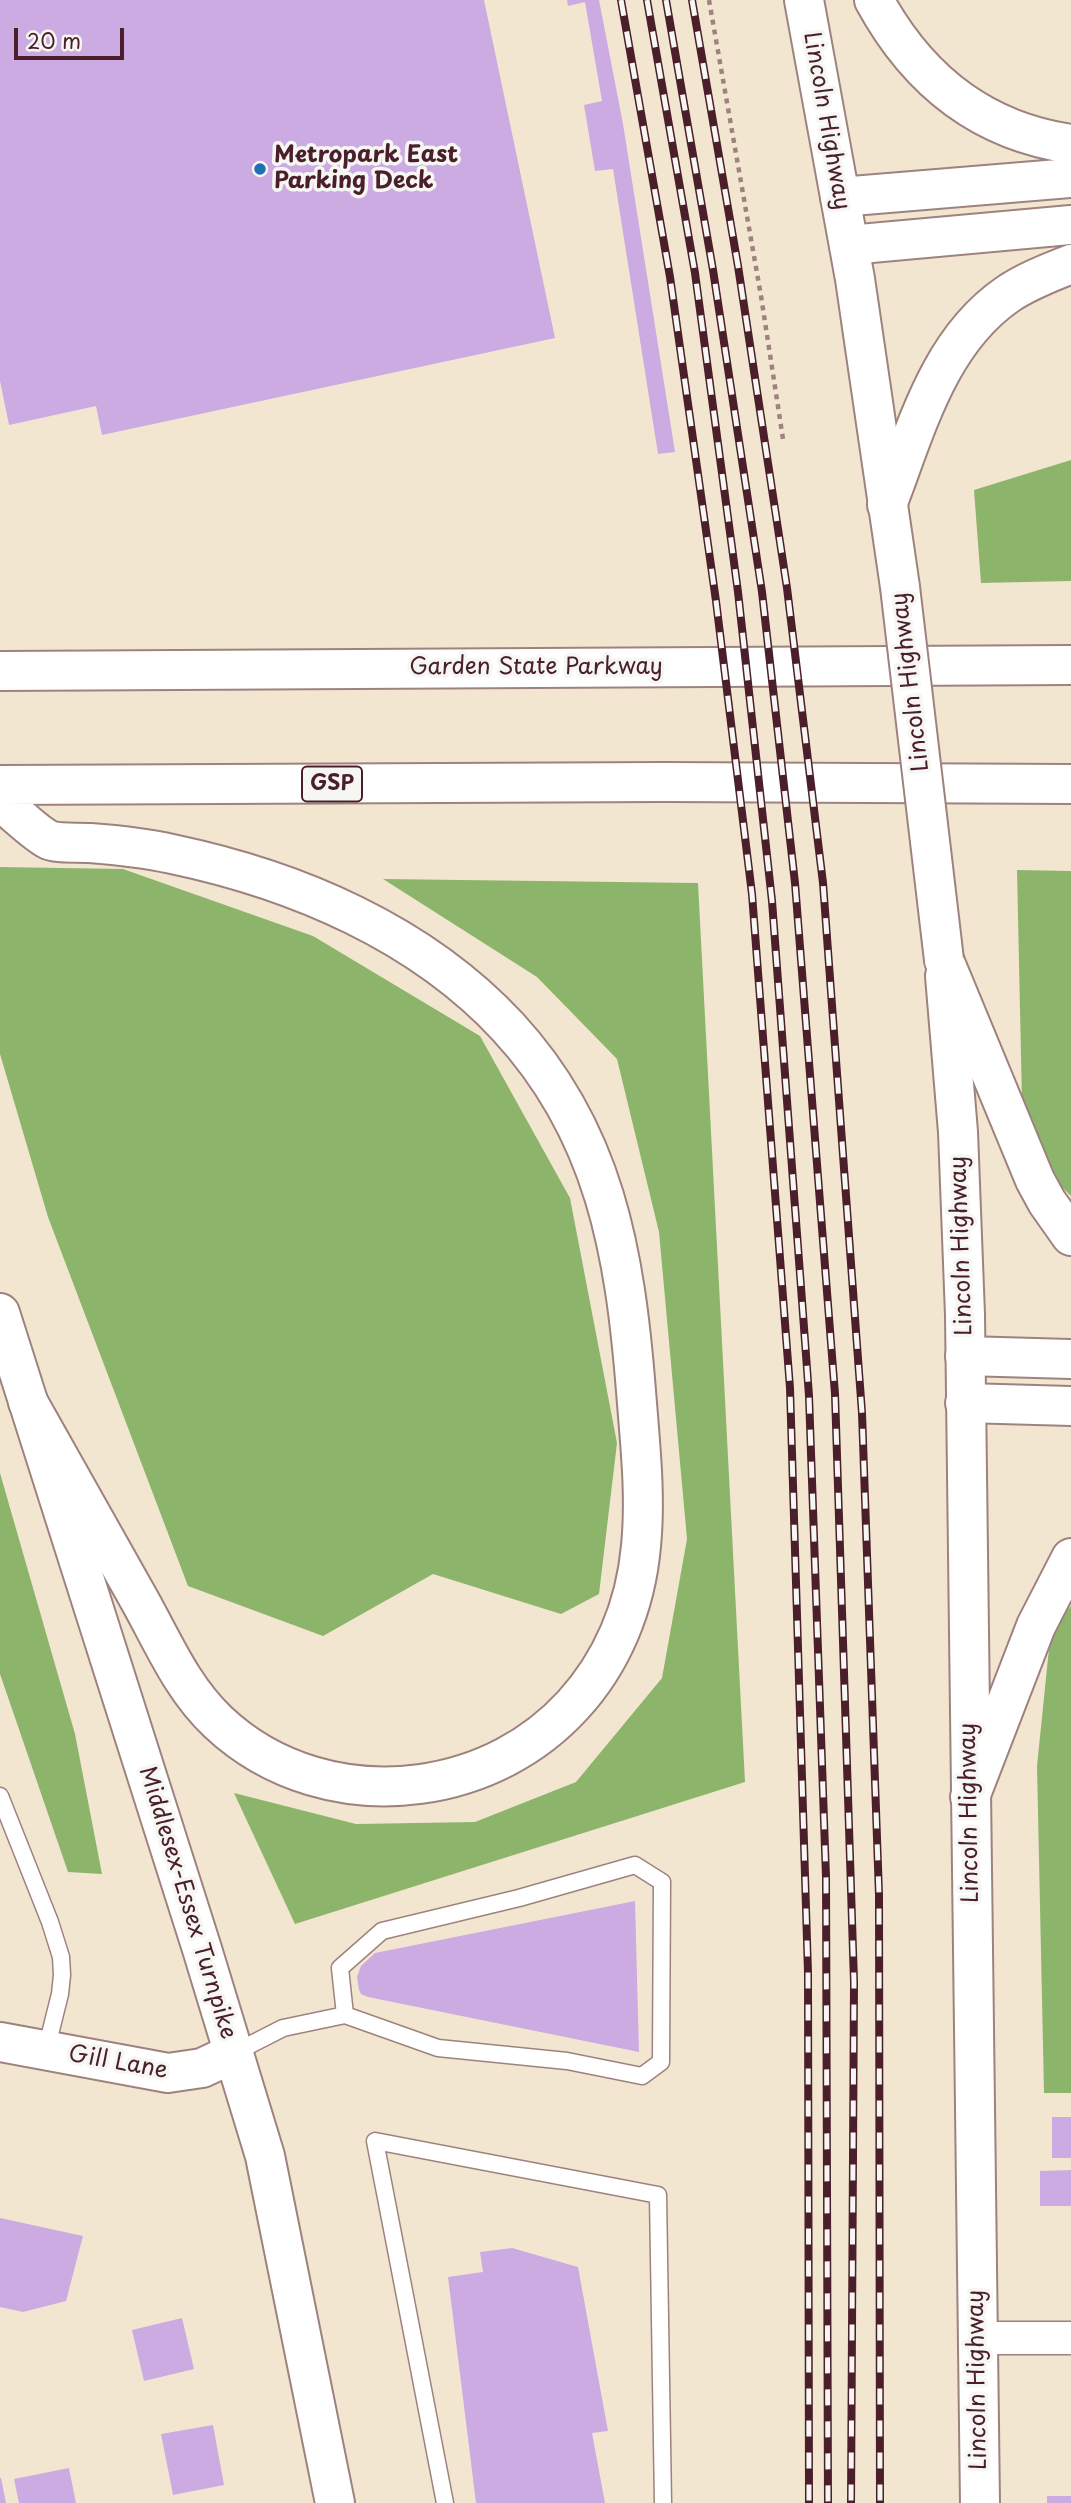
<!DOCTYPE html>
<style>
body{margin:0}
#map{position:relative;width:1071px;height:2503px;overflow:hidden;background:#f3e6d1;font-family:"Playpen Sans",sans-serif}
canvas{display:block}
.scale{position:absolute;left:14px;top:28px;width:110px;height:32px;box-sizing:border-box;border:4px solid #4a1f2b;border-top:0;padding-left:9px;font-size:21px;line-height:24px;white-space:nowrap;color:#4a1f2b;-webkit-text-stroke:5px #f6f6f2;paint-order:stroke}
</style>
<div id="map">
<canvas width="1071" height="2503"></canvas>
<div class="scale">20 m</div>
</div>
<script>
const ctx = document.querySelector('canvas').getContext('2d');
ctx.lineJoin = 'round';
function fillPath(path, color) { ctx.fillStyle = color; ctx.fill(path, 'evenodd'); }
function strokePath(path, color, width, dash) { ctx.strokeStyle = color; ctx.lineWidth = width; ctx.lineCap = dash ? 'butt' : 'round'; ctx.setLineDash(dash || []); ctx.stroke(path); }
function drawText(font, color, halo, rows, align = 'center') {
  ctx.font = font + ' "Playpen Sans",sans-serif'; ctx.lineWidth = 7; ctx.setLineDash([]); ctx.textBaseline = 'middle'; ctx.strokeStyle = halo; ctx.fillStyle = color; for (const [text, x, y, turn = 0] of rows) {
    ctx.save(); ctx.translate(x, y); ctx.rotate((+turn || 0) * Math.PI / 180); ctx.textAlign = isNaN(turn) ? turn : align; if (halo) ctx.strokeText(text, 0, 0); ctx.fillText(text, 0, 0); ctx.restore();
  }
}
fillPath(new Path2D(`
 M 1071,460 L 1071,581 L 981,583 L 974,490 Z
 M 0,867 L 123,869 L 313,936 L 480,1036 L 570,1198 L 617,1443 L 599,1594 L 561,1614 L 433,1574 L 323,1636 L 188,1586 L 48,1217 L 0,1054 Z
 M 1017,870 L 1071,871 L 1071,1196 L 1023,1149 Z
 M 383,879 L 698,883 L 745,1782 L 295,1924 L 234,1793 L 356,1824 L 475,1822 L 576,1782 L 662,1678 L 687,1539 L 659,1232 L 617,1059 L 537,977 Z
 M 0,1473 L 75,1734 L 102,1874 L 68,1872 L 0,1674 Z
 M 1071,1606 L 1071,2093 L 1044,2093 L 1037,1766 L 1051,1629 Z`), '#8cb56b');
fillPath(new Path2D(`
 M 0,0 L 484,0 L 555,338 L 102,435 L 96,406 L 9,425 L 0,381 Z
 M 567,0 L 599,0 L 623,124 L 675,452 L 658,454 L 613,169 L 595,171 L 584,105 L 602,101 L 585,2 L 568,6 Z
 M 635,1901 L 639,2052 L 368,1997 L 361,1994 L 359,1990 L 357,1977 L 361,1966 L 375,1953 Z
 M 1052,2117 L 1071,2117 L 1071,2158 L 1052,2158 Z
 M 1071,2170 L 1071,2206 L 1040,2206 L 1040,2171 Z
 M 0,2218 L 83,2236 L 66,2301 L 23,2312 L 0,2307 Z
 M 512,2248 L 578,2267 L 608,2431 L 592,2433 L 605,2503 L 476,2503 L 448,2277 L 483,2272 L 480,2252 Z
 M 182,2318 L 194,2369 L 144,2381 L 132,2330 Z
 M 213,2425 L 224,2485 L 173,2495 L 161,2434 Z
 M 69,2468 L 76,2503 L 19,2503 L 14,2479 Z
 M 0,2478 L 1,2478 L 6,2503 L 0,2503 Z
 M 1047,2496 L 1071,2496 L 1071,2503 L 1047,2503 Z`), '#ccabe2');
const service = new Path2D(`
 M 0,1796 L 50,1922 L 61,1957 L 62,1975 L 60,1994 L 46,2050
 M 234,2053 L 283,2028 L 345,2015 L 438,2048 L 567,2061 L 642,2076 L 661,2062 L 662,1882 L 635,1865 L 519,1898 L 382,1931 L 340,1968 L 345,2015
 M 445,2503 L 375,2141 L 658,2195 L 663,2503`);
const minor = new Path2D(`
 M 978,2338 L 1071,2338`);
const tertiary = new Path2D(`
 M 0,1313 L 202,1949 L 265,2156 L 335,2503
 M 0,2042 L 168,2073 L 202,2068 L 234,2053`);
const secondary = new Path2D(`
 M 804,0 L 855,279 L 900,587
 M 945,976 L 958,1132 L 965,1315 L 980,2503`);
const motorway = new Path2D(`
 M 874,0 C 917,79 980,131 1071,144
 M 840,197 L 1071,178
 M 849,245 L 1071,225
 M 887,505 C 916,430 938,342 1008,294 C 1027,281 1049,273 1071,264
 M 0,671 L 1071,665
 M 0,785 L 664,782 L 1071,784
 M 0,801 C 12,810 36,834 49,840 C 59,844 78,842 90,843 C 117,845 145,848 172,854 C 296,880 421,933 508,1027 C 605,1132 625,1253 636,1391 C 640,1443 646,1495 641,1546 C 630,1670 544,1767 420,1784 C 347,1794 272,1773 218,1722 C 182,1688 164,1644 140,1601 C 103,1535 65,1469 28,1402
 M 944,960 L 1035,1180 L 1047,1202 L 1071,1236
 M 965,1356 L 1071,1359
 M 965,1403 L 1071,1406
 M 970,1797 L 1036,1626 L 1071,1558`);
strokePath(service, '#9e827e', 19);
strokePath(minor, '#9e827e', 35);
strokePath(tertiary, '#9e827e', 42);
strokePath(secondary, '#9e827e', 42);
strokePath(motorway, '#9e827e', 42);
strokePath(new Path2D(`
 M 709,0 L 761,296 L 783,439`), '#9e827e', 4.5, [5, 5]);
strokePath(service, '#fff', 16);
strokePath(minor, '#fff', 32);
strokePath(tertiary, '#fff', 38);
strokePath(secondary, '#fff', 38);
strokePath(motorway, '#fff', 38);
const rail = new Path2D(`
 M 621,0 L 670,277 L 716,601 L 752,894 L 790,1388 L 808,1973 L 809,2503
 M 647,0 L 695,273 L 738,592 L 772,901 L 803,1314 L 809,1396 L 826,1877 L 828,2503
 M 666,0 L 713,270 L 762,592 L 795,883 L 835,1394 L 854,1982 L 851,2503
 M 692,0 L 738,266 L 787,588 L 823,883 L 862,1413 L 879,1895 L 880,2503`);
strokePath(rail, '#4a1f2b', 8);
strokePath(rail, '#f6f6f2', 5, [16]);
const secondaryBridge = new Path2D(`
 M 900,587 L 944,960`);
strokePath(secondaryBridge, '#9e827e', 42, []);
strokePath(secondaryBridge, '#fff', 38);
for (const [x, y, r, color] of [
 [260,169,7,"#1f6fb2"]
]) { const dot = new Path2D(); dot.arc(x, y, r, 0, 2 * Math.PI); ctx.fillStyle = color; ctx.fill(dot); strokePath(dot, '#f6f6f2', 2.5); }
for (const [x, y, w] of [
 [332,784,60]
]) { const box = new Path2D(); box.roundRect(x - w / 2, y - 17.5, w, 35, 5); ctx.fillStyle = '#f6f6f2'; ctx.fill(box); strokePath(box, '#4a1f2b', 2); }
drawText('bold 21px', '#4a1f2b', null, [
 ["GSP",332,784]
]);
drawText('23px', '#4a1f2b', '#f6f6f2', [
 ["Lincoln Highway",826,121,80],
 ["Garden State Parkway",536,668],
 ["Lincoln Highway",911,682,-97],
 ["Lincoln Highway",962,1246,-92],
 ["Lincoln Highway",970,1813,-91],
 ["Middlesex-Essex Turnpike",187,1903,73],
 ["Gill Lane",118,2063,10],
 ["Lincoln Highway",978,2380,-91]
]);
drawText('bold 23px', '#4a1f2b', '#f6f6f2', [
 ["Metropark East",274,156],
 ["Parking Deck",274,182]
], 'left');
</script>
